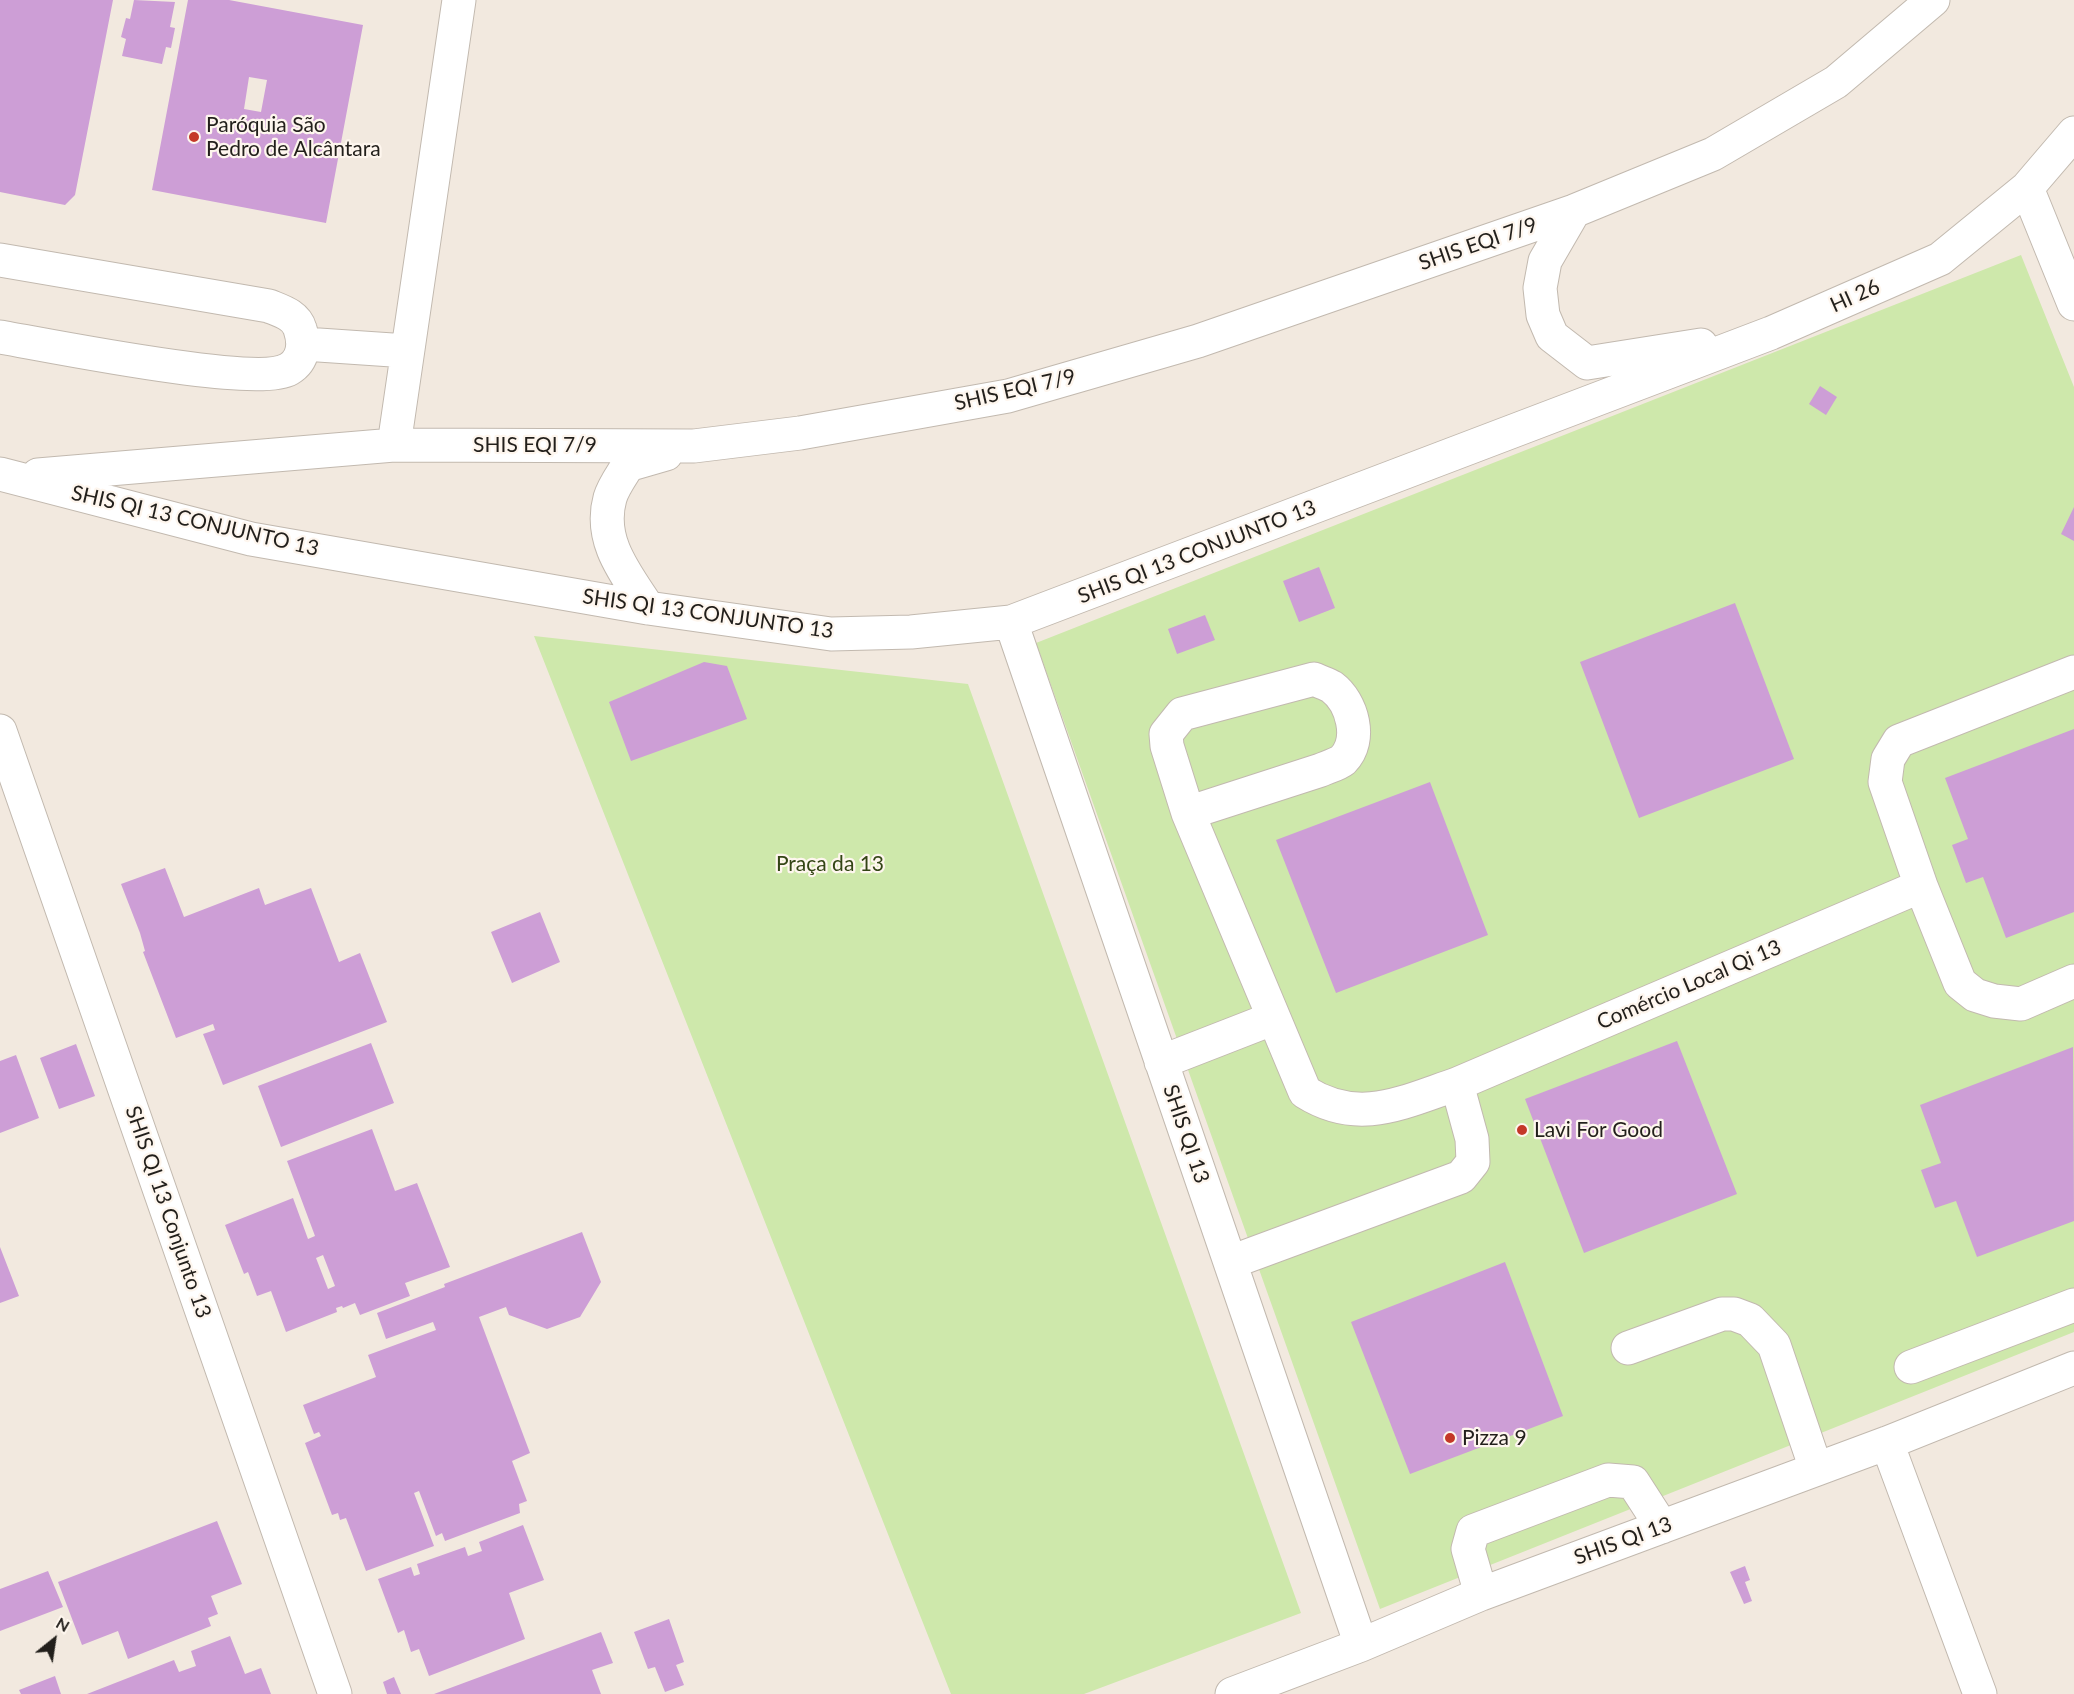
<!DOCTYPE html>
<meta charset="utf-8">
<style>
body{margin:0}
#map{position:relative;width:2074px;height:1694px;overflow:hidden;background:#f2e9df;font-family:Lato,sans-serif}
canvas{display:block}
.north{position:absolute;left:24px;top:1610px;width:60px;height:60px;-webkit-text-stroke:4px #fef6ee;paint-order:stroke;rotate:30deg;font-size:16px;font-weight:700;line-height:24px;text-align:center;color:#221f1b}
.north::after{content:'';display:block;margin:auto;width:21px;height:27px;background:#221f1b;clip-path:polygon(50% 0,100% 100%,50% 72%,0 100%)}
</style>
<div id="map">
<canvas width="2074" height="1694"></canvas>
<div class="north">N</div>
</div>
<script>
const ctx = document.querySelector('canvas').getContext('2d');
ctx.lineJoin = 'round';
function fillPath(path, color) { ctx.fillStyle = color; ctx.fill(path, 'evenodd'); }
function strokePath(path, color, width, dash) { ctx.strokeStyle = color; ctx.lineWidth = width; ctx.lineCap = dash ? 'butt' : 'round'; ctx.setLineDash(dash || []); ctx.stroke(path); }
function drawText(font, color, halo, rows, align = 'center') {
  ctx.font = font + ' Lato,sans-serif'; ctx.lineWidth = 4.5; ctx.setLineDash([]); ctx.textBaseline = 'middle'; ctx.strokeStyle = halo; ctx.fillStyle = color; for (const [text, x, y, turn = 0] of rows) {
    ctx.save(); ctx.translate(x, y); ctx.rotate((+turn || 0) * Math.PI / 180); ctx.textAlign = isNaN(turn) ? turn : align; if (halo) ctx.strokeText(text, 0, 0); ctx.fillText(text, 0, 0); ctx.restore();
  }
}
fillPath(new Path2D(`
 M 2021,255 L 2074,387 L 2074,1332 L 1380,1609 L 1036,643 Z
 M 534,636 L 968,684 L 1301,1613 L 1084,1694 L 951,1694 Z`), '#cee8ab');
fillPath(new Path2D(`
 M 0,0 L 113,0 L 75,195 L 65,205 L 0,192 Z
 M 134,0 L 175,2 L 170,27 L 175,28 L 171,48 L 166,47 L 162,64 L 122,56 L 126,39 L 121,37 L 126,18 L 130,19 Z
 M 188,0 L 229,0 L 363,25 L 326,223 L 152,190 ZM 249,77 L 267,80 L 261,112 L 244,109 Z
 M 1820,386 L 1837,397 L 1826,415 L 1809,404 Z
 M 2074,507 L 2074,541 L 2061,534 Z
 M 1319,567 L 1335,608 L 1299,622 L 1283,581 Z
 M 1735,603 L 1794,759 L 1639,818 L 1580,662 Z
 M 1205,615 L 1215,640 L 1177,654 L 1168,629 Z
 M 704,662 L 727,666 L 747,719 L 631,761 L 609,702 Z
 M 2074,729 L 2074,912 L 2006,938 L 1983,877 L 1966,883 L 1952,845 L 1968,839 L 1945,778 Z
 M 1430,782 L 1488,935 L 1336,993 L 1276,840 Z
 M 165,868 L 184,917 L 259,888 L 265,905 L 311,888 L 339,962 L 360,953 L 387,1022 L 223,1085 L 203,1034 L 215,1030 L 213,1024 L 176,1038 L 143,952 L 145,951 L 140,933 L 121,884 Z
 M 540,912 L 560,962 L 512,983 L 491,932 Z
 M 1677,1041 L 1737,1194 L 1584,1253 L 1525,1099 Z
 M 371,1043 L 394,1103 L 281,1147 L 258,1086 Z
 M 76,1044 L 95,1096 L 59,1109 L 40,1058 Z
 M 2073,1047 L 2074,1221 L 1977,1257 L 1956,1201 L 1935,1208 L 1921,1170 L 1941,1163 L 1920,1105 Z
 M 16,1055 L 39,1118 L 0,1133 L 0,1061 Z
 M 372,1129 L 395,1191 L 417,1183 L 450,1267 L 405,1283 L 410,1296 L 360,1315 L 355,1303 L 343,1308 L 342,1306 L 336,1308 L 337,1312 L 286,1332 L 271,1291 L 257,1296 L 248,1272 L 244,1274 L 225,1225 L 293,1198 L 308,1239 L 315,1236 L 287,1161 ZM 323,1255 L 335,1286 L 328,1289 L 316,1258 Z
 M 582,1232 L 601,1282 L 580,1317 L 547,1329 L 509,1315 L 506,1307 L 479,1317 L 530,1453 L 512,1461 L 527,1501 L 519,1504 L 520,1513 L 445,1541 L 442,1533 L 436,1536 L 419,1491 L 414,1493 L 434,1546 L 366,1571 L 346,1518 L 340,1520 L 338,1513 L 332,1515 L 305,1443 L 321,1436 L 319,1432 L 314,1434 L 303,1405 L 376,1377 L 368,1355 L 436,1330 L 433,1322 L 386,1339 L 377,1313 L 445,1287 L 444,1284 Z
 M 0,1247 L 19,1296 L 0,1303 Z
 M 1505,1262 L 1563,1416 L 1410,1474 L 1351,1322 Z
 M 217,1521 L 242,1584 L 211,1596 L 218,1614 L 208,1618 L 211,1626 L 128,1659 L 118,1631 L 82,1645 L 58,1582 Z
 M 523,1525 L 544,1580 L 509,1593 L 525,1639 L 429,1676 L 419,1649 L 411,1652 L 404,1630 L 398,1633 L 378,1579 L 411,1567 L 414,1576 L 420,1574 L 417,1564 L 465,1547 L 468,1556 L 482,1551 L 479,1542 Z
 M 1745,1566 L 1750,1580 L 1745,1582 L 1752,1601 L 1744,1604 L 1730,1572 Z
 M 48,1571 L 63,1607 L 0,1631 L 0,1589 Z
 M 669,1619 L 684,1662 L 676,1665 L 684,1685 L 665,1692 L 655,1667 L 648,1669 L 634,1632 Z
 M 601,1632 L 613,1663 L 592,1670 L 601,1694 L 434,1694 Z
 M 230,1636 L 245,1674 L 261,1668 L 271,1694 L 87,1694 L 174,1660 L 179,1672 L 196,1666 L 191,1651 Z
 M 55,1676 L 61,1694 L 21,1694 L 19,1690 Z
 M 394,1677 L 401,1694 L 387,1694 L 383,1682 Z`), '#cd9ed6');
const minor = new Path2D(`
 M 2027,188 L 2074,304
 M 1574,211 L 1545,261 L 1540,288 L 1543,315 L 1552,336 L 1587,363 L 1701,345
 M 0,260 L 269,306 C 281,311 296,315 300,329 C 305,344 304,360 289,369 C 257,388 47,345 0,337
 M 304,344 L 407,351
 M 394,445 L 459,0
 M 0,474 L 251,539 L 648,608 L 831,634 L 911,632 L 1011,622 L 1771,333 L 1940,259 L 2027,188 L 2074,133
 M 38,475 L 394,445 L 694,446 L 800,433 L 1008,396 L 1198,341 L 1574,211 L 1713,154 L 1836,82 L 1933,0
 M 648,608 C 626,574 598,541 610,498 C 613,487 622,475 628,465 L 666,454
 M 1011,622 L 1361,1645
 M 2074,672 L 1899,741 L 1888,759 L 1885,782 L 1921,886 L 1960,983 L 1975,995 L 1994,1001 L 2021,1004 L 2074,981
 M 0,731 L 335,1694
 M 1188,813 L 1321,770 C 1328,767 1338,764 1343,760 C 1363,740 1352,702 1332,687 C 1327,684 1320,682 1314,679 L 1182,714 L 1166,734 L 1167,746 L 1188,813 L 1305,1092 C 1359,1126 1403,1102 1457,1084 L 1921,886
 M 1161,1062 L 1274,1018
 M 1231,1262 L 1461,1177 L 1473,1162 L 1472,1139 L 1457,1084
 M 1628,1348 L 1722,1314 L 1734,1314 L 1750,1320 L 1774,1345 L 1816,1469
 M 1911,1367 L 2074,1305
 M 1887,1443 L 1980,1694
 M 1481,1594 L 1468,1549 L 1473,1531 L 1608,1480 L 1633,1482 L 1662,1527
 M 1232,1694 L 1361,1645 L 1481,1594 L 1887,1443 L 2074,1368`);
strokePath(minor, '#c2b9af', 35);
strokePath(minor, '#fff', 33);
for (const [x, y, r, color] of [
 [194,137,6,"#c43828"],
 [1522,1130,6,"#c43828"],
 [1450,1438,6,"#c43828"]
]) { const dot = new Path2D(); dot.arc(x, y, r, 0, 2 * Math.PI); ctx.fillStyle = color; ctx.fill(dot); strokePath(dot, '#fef6ee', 2); }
drawText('21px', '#221f1b', '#fef6ee', [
 ["Paróquia São",206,125],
 ["Pedro de Alcântara",206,149],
 ["Lavi For Good",1534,1130],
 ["Pizza 9",1462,1438]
], 'left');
drawText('21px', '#221f1b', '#fef6ee', [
 ["SHIS EQI 7/9",1478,244,-19],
 ["HI 26",1855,296,-24],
 ["SHIS EQI 7/9",1015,390,-13],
 ["SHIS EQI 7/9",535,445],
 ["SHIS QI 13 CONJUNTO 13",195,521,13],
 ["SHIS QI 13 CONJUNTO 13",1197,552,-21],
 ["SHIS QI 13 CONJUNTO 13",708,614,8],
 ["Comércio Local Qi 13",1689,985,-23],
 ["SHIS QI 13",1186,1134,71],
 ["SHIS QI 13 Conjunto 13",168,1212,71],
 ["SHIS QI 13",1623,1541,-20]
]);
drawText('21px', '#334515', '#fef6ee', [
 ["Praça da 13",830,864]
]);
</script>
